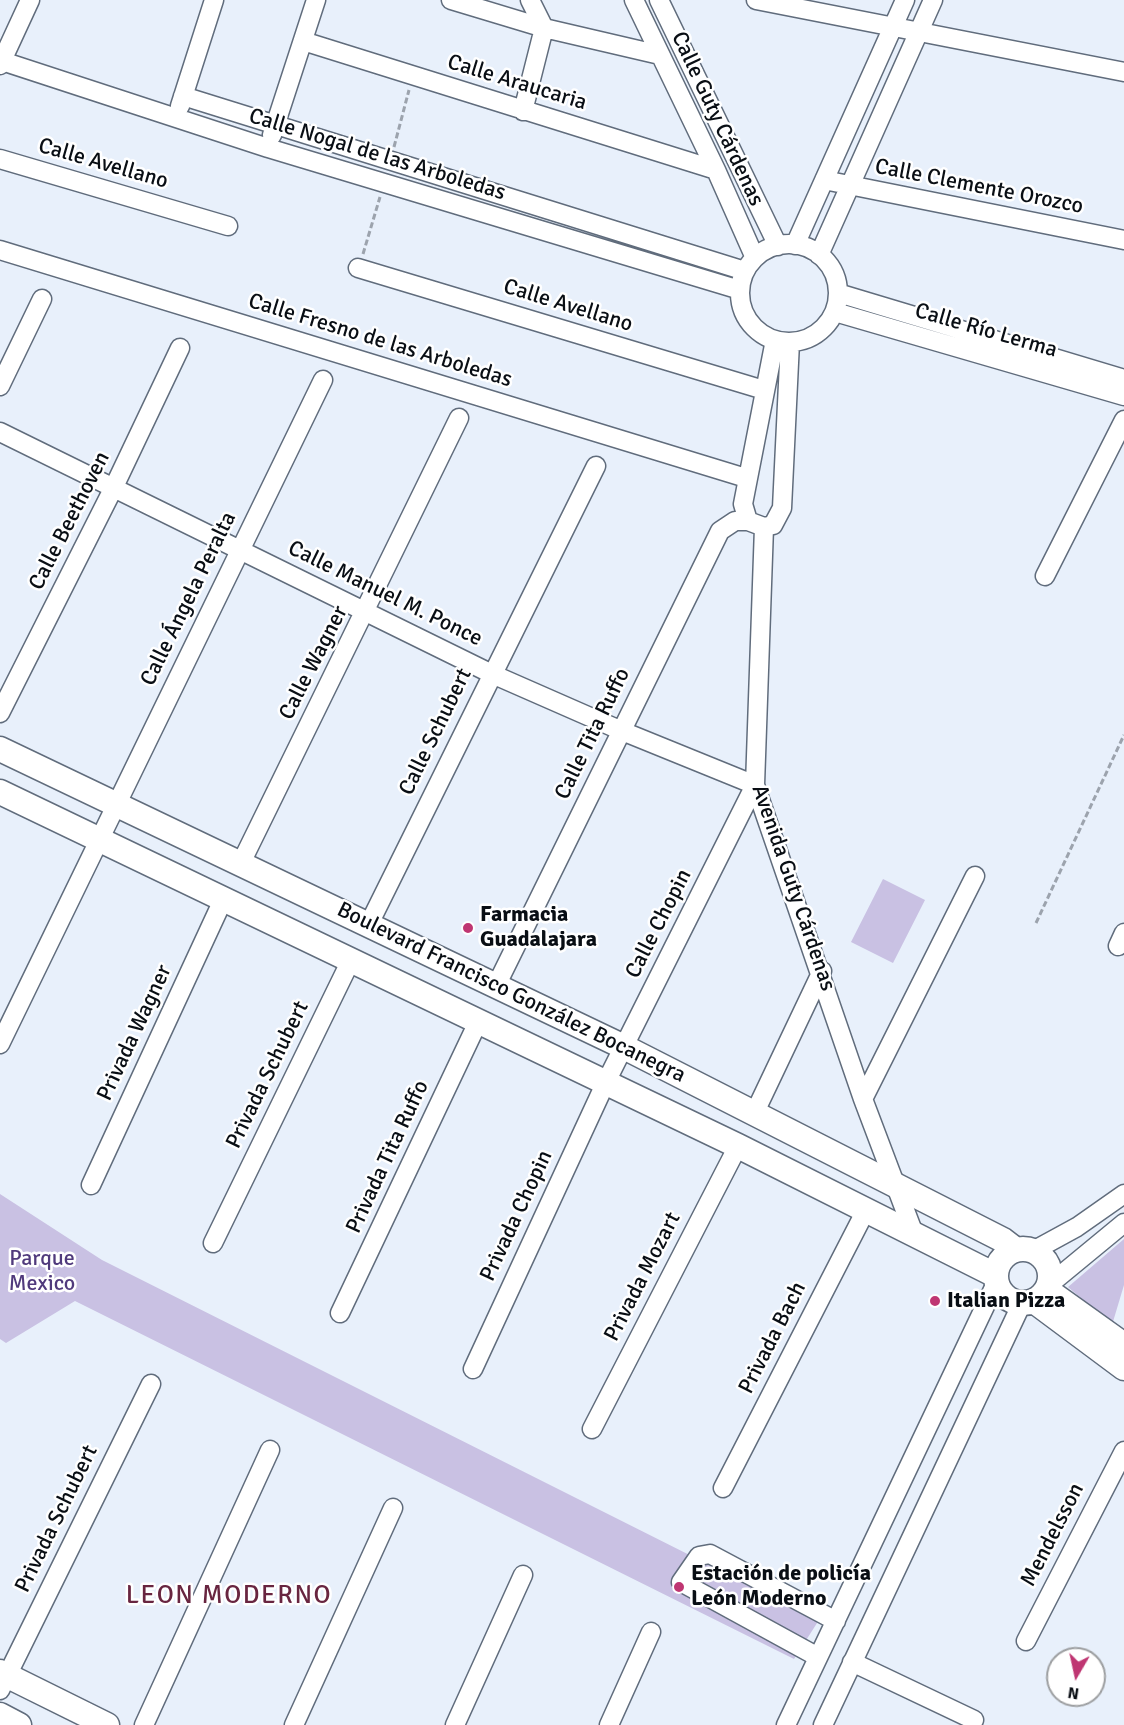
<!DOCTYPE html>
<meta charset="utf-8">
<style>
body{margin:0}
#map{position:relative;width:1124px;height:1725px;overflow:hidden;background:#e8f0fb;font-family:Signika,sans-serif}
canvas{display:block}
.north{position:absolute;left:1046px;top:1647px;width:60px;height:60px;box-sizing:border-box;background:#fff;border:2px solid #9d9fa1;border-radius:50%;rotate:189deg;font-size:16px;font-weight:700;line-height:24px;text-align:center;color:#090e14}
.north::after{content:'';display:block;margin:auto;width:21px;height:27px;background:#bf3672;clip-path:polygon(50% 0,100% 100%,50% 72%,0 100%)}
</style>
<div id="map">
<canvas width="1124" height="1725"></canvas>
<div class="north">N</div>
</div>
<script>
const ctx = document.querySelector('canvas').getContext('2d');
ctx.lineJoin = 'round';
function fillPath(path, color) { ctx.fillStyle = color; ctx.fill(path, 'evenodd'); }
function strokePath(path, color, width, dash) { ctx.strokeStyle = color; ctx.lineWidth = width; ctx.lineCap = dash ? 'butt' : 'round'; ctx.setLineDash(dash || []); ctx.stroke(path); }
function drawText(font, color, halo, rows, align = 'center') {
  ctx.font = font + ' Signika,sans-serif'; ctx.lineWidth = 5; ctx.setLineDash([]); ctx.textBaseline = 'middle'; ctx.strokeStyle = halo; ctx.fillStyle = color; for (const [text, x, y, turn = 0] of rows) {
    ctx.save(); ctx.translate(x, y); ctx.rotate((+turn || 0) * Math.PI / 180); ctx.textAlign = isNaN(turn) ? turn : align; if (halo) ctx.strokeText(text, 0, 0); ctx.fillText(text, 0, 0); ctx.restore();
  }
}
fillPath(new Path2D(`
 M 883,879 L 925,900 L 893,963 L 851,942 Z
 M 0,1194 L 102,1260 L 819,1620 L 794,1659 L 75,1301 L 6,1343 L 0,1339 Z
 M 1124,1239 L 1124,1285 L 1112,1325 L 1068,1287 Z`), '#c9c1e3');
const minor = new Path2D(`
 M 451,0 L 544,28 L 660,55
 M 634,0 L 716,170 L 755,258
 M 659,0 L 778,246
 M 756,0 L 1124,72
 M 303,41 L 716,170
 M 2,61 L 268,148 L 740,290
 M 0,65 L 30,0
 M 183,96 L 745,271
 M 180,106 L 214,0
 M 523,111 L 544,28 L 530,0
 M 272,135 L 316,0
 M 0,159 L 228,226
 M 824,180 L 1124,240
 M740 293a49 49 0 1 1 98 0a49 49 0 1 1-98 0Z
 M 795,245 L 905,0
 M 0,250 L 746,478
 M 819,255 L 933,0
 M 358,268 L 764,390
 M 838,293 L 1124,379
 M 835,312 L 1124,396
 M 775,340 L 743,504 L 748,521 L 764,527 L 773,525 L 782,508 L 790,342
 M 0,386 L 42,299
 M 0,432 L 492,674 L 622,731 L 755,785 L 605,1084 L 473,1369
 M 764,527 L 755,785 L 863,1099 L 914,1234
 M 1045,576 L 1124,420
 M 0,713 L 113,489 L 180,348
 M 241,863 L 459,418
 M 369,924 L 596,466
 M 1118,946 L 1124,933
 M 496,986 L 720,531 L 735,521 L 748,521
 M 0,1044 L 323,380
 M 863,1099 L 975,876
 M 755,1112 L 822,971
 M 91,1185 L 223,900
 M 213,1243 L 351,960
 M 1033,1251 L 1077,1227 L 1124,1194
 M 1050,1284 L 1124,1223
 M 340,1313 L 478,1022
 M 592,1429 L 738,1146
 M 723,1488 L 866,1210
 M 1026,1641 L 1124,1451
 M 818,1657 L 681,1582 L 699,1556 L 710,1554 L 836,1621
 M 852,1662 L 974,1720
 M 0,1690 L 151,1384
 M 144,1725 L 270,1450
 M 294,1725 L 393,1508
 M 455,1725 L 523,1575
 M 609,1725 L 651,1632
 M 786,1725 L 997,1281
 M 823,1725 L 1022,1303`);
const major = new Path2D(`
 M 0,749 L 624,1047 L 1003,1240 L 1016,1250
 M 0,792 L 738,1146 L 995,1275
 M996 1276a27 27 0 1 1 54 0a27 27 0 1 1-54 0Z
 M 1047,1290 L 1124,1345
 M 1034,1301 L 1124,1368
 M 0,1672 L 107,1725
 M 0,1715 L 19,1725`);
strokePath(minor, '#606c7c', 21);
strokePath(major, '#606c7c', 27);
strokePath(new Path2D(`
 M 394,147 L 409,90
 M 363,254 L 380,197
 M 1036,923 L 1124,735`), '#9ca3ad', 3, [6, 3]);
strokePath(minor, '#fff', 18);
strokePath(major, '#fff', 24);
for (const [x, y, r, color] of [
 [468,928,6,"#bf3672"],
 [935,1301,6,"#bf3672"],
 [679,1587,6,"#bf3672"]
]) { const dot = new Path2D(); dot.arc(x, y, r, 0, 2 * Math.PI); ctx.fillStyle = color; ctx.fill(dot); strokePath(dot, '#fff', 2); }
drawText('22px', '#090e14', '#fff', [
 ["Calle Araucaria",517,83,17],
 ["Calle Guty Cárdenas",717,119,65],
 ["Calle Nogal de las Arboledas",377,155,17],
 ["Calle Avellano",103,164,16],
 ["Calle Clemente Orozco",979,187,11],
 ["Calle Avellano",568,306,17],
 ["Calle Río Lerma",986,331,16],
 ["Calle Fresno de las Arboledas",380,341,17],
 ["Calle Beethoven",70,521,-63],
 ["Calle Manuel M. Ponce",385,594,26],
 ["Calle Ángela Peralta",189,599,-64],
 ["Calle Wagner",314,663,-63],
 ["Calle Schubert",436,732,-64],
 ["Calle Tita Ruffo",593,734,-64],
 ["Avenida Guty Cárdenas",793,888,71],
 ["Calle Chopin",659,924,-63],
 ["Boulevard Francisco González Bocanegra",511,993,26],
 ["Privada Wagner",135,1033,-65],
 ["Privada Schubert",268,1075,-64],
 ["Privada Tita Ruffo",388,1157,-65],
 ["Privada Chopin",517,1216,-65],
 ["Privada Mozart",643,1277,-63],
 ["Privada Bach",773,1338,-63],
 ["Privada Schubert",57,1519,-64],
 ["Mendelsson",1053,1535,-63]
]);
drawText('bold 22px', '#090e14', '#fff', [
 ["Farmacia",480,915],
 ["Guadalajara",480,940],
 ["Italian Pizza",947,1301],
 ["Estación de policía",691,1574],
 ["León Moderno",691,1599]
], 'left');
drawText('22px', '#503a7c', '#fff', [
 ["Parque",42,1259],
 ["Mexico",42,1284]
]);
ctx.letterSpacing = '1.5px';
drawText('26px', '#682540', '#fff', [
 ["LEON MODERNO",229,1596]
]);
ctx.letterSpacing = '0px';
</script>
